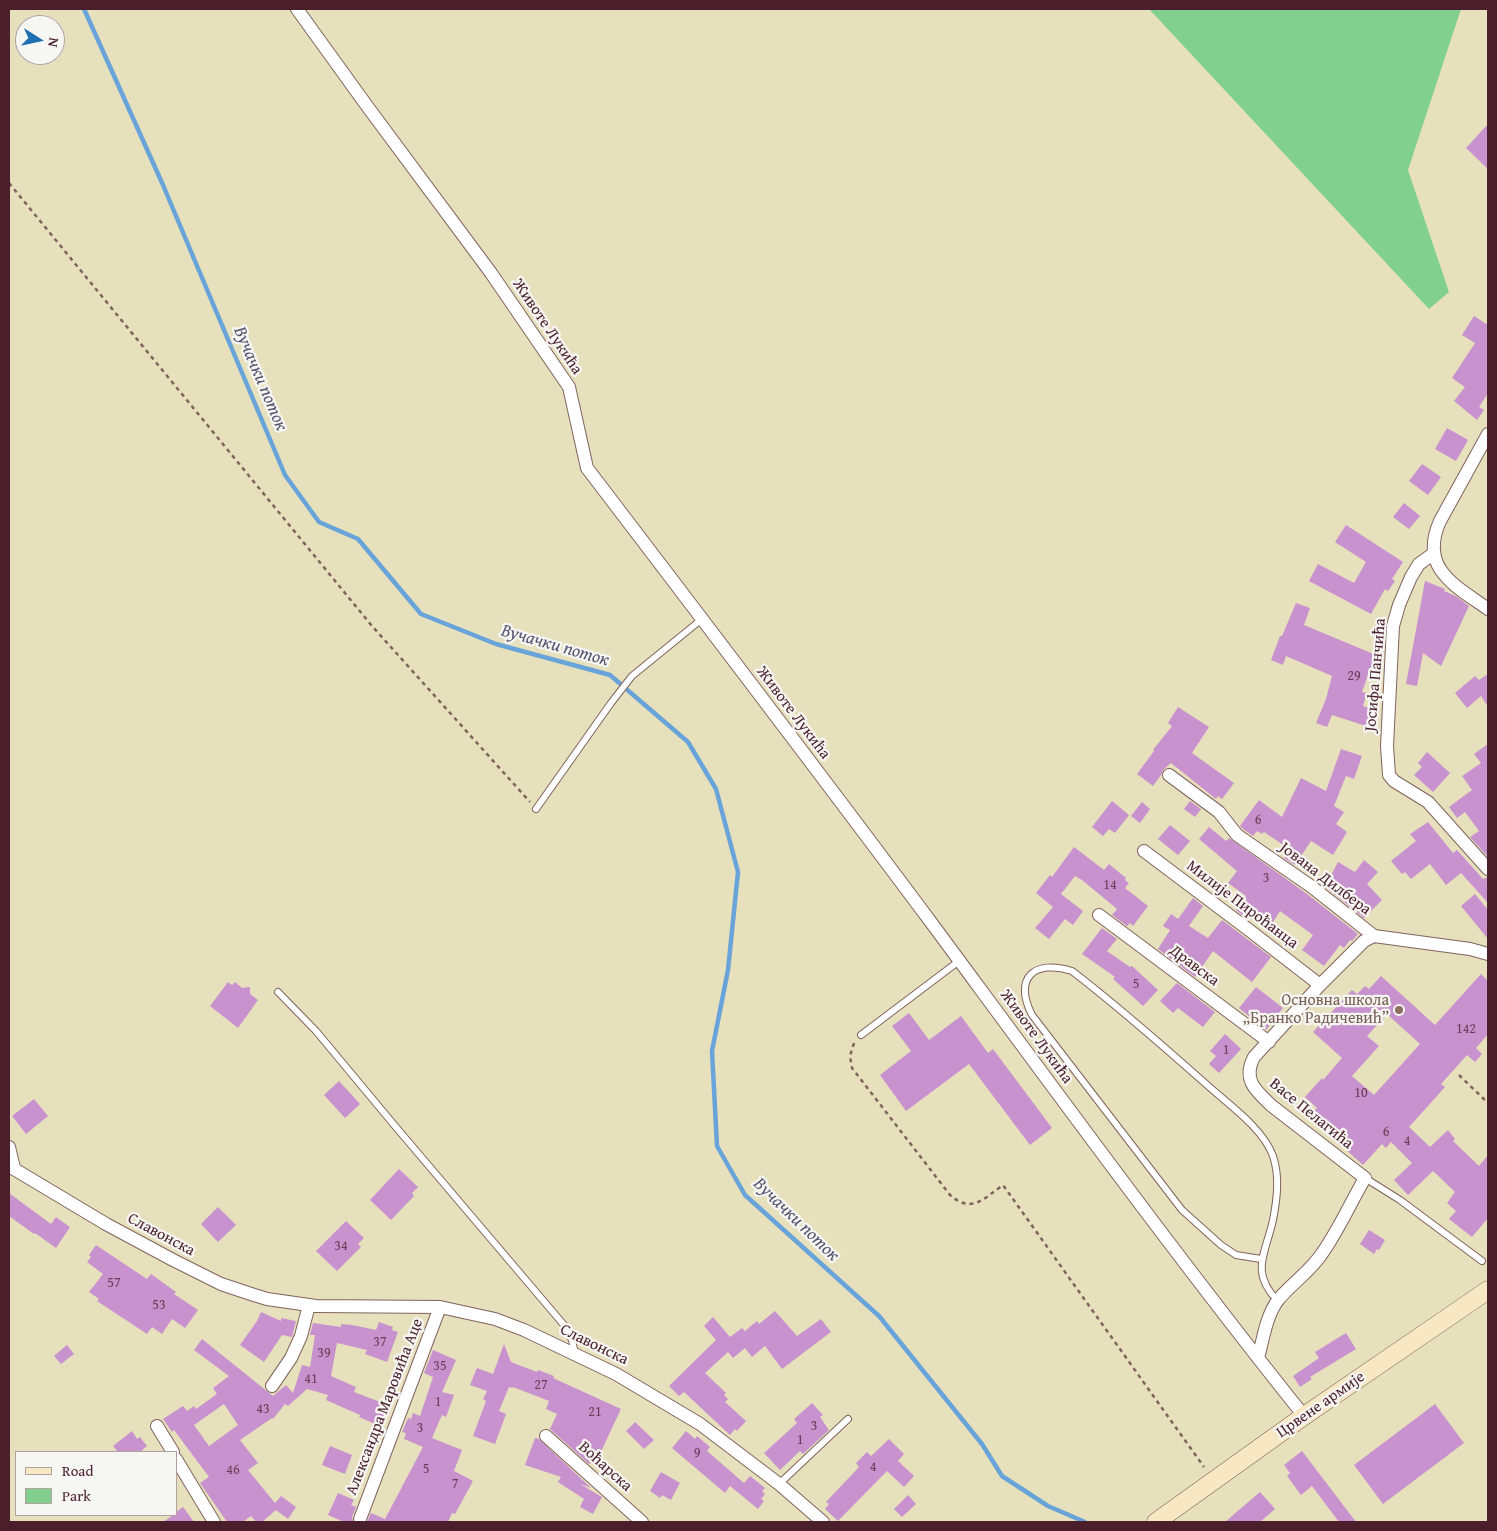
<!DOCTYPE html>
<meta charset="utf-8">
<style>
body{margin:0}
#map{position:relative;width:1497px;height:1531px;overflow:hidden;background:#e7e0bc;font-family:"Gentium Book Plus",serif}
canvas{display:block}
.frame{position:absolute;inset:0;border:10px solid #4a1f2b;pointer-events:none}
.legend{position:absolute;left:15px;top:1451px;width:162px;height:65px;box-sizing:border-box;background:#f6f6f2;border:1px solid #b1a0a2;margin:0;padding:6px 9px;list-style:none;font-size:15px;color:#4a1f2b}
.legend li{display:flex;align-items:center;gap:10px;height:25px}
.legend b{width:25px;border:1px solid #b1a0a2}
.north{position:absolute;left:15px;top:15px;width:50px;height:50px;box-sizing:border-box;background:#f6f6f2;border:1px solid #b1a0a2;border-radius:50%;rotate:100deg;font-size:14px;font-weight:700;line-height:20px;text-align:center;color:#4a1f2b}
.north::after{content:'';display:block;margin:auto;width:18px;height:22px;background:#1f6fb2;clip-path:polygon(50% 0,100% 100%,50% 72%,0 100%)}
</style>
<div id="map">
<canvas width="1497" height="1531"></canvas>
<div class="frame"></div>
<ul class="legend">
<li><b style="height:6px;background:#f8e7c3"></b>Road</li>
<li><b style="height:14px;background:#82d090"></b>Park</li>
</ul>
<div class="north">N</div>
</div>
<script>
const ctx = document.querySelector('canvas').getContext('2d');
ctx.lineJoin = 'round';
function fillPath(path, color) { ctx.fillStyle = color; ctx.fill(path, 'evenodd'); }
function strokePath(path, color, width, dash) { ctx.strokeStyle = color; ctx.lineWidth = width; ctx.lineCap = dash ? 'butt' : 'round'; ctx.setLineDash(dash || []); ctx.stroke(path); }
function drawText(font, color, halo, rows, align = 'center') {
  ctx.font = font + ' "Gentium Book Plus",serif'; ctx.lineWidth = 4.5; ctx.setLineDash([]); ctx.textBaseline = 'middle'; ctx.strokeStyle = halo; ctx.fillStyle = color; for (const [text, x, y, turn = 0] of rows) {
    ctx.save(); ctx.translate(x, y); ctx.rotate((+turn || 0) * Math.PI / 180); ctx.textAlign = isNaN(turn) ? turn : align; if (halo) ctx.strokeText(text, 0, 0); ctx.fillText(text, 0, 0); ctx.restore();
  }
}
fillPath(new Path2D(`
 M 1149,9 L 1461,9 L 1408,170 L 1449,292 L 1429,309 Z`), '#82d090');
strokePath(new Path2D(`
 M 84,9 L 163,185 L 285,475 L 319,522 L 358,539 L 421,614 L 496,644 L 610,675 L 688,742 L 716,789 L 738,872 L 728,970 L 712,1051 L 717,1146 L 745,1195 L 879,1316 L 982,1444 L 1002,1476 L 1048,1506 L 1085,1522`), '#68a4d9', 4.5);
fillPath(new Path2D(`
 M 1488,124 L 1488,169 L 1466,148 Z
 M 1474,316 L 1488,325 L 1488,393 L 1479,407 L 1484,410 L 1477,420 L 1454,401 L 1465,387 L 1452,378 L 1475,343 L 1462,335 Z
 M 1447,428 L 1468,440 L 1456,461 L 1435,449 Z
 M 1422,464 L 1441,477 L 1428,495 L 1409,481 Z
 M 1404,503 L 1420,516 L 1409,529 L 1393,517 Z
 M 1346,525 L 1403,562 L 1392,579 L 1395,581 L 1388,591 L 1385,589 L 1371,614 L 1309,581 L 1318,564 L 1354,583 L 1366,562 L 1335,542 Z
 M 1425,581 L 1445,589 L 1444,591 L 1456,596 L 1469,606 L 1441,666 L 1423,653 L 1417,686 L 1406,684 Z
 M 1296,603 L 1310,608 L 1304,625 L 1383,658 L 1383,669 L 1379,668 L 1377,672 L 1370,669 L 1362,692 L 1367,693 L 1363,706 L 1376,710 L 1372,722 L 1368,721 L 1366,726 L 1332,715 L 1327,727 L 1316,723 L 1326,699 L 1332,676 L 1286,656 L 1283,665 L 1271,660 L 1280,636 L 1282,636 Z
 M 1488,674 L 1488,707 L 1481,696 L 1467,708 L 1455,693 L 1475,676 L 1479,680 Z
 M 1178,707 L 1209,727 L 1192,753 L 1234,783 L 1222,799 L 1218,796 L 1216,799 L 1171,763 L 1163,770 L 1161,775 L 1153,786 L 1137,774 L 1154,751 L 1153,750 L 1172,726 L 1168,723 Z
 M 1488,744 L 1488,857 L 1470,837 L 1479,831 L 1465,812 L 1457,818 L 1449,807 L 1472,790 L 1462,776 L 1481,763 L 1474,754 Z
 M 1341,749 L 1362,756 L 1354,779 L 1346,776 L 1334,806 L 1344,812 L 1336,824 L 1347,832 L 1333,855 L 1311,841 L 1295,865 L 1284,858 L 1289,849 L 1264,832 L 1262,834 L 1257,831 L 1253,836 L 1243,829 L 1240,826 L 1259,800 L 1282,817 L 1301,778 L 1326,791 Z
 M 1427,752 L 1450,773 L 1433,792 L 1414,775 L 1422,767 L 1418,763 Z
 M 1112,801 L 1129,815 L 1115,833 L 1109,829 L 1103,836 L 1092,827 Z
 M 1190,801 L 1201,809 L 1195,817 L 1184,809 Z
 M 1142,802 L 1150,809 L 1140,823 L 1131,816 Z
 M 1428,822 L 1453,853 L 1457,850 L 1483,879 L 1488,877 L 1488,903 L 1461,873 L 1446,885 L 1430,864 L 1411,879 L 1405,872 L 1402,874 L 1391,861 L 1416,841 L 1410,834 Z
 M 1170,825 L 1190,841 L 1178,855 L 1158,839 Z
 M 1209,827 L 1226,841 L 1229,838 L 1307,894 L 1358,934 L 1352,941 L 1350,940 L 1344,948 L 1340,945 L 1324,966 L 1302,950 L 1313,935 L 1280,911 L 1273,922 L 1255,909 L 1247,919 L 1236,910 L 1246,896 L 1228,883 L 1237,871 L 1199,839 Z
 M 1074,847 L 1104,870 L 1109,864 L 1126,878 L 1125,880 L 1129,883 L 1125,888 L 1148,906 L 1133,926 L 1130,923 L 1127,926 L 1112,915 L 1117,909 L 1082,880 L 1075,876 L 1061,894 L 1083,911 L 1073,925 L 1065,919 L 1049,939 L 1035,928 L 1053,907 L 1036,893 L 1050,875 L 1052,877 Z
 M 1364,860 L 1378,872 L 1367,884 L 1382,900 L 1364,918 L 1325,887 L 1338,862 L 1355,872 Z
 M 1475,894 L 1488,910 L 1488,939 L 1461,906 Z
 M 1193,898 L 1203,906 L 1189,926 L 1208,938 L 1222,920 L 1271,957 L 1252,982 L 1213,951 L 1195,977 L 1158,949 L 1170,930 L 1163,926 L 1171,914 L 1178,919 Z
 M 1102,928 L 1117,939 L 1107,951 L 1130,967 L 1132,966 L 1158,990 L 1143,1006 L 1113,979 L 1115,977 L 1082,954 Z
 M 1481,974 L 1488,981 L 1488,1034 L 1476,1048 L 1482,1054 L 1475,1062 L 1467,1055 L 1441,1084 L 1445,1087 L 1409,1127 L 1430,1147 L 1448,1130 L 1455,1139 L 1453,1141 L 1479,1166 L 1488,1155 L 1488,1218 L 1472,1237 L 1449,1219 L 1456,1211 L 1447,1203 L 1455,1192 L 1433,1171 L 1408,1195 L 1394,1180 L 1412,1163 L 1391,1142 L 1386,1148 L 1382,1144 L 1363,1165 L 1309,1117 L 1317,1108 L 1305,1097 L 1322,1078 L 1323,1080 L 1342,1058 L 1313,1032 L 1352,990 L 1357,994 L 1365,986 L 1369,989 L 1381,976 L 1435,1025 ZM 1387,1014 L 1420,1044 L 1374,1095 L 1352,1076 L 1379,1046 L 1367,1036 Z
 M 228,982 L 232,985 L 235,982 L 242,988 L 250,987 L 250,994 L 258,1000 L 238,1028 L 210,1006 Z
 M 1177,983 L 1215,1012 L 1203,1027 L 1178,1008 L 1173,1013 L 1160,1001 Z
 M 1256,987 L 1283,1008 L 1266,1030 L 1239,1008 Z
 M 909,1013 L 929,1040 L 961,1016 L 988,1053 L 993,1049 L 1052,1128 L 1030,1145 L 969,1064 L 906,1111 L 880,1075 L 911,1051 L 892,1026 Z
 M 1225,1034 L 1241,1049 L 1219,1073 L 1209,1064 L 1216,1056 L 1210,1051 Z
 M 339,1081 L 360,1104 L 345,1118 L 324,1095 Z
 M 34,1099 L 48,1116 L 26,1134 L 12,1116 Z
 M 399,1169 L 418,1187 L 412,1193 L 414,1196 L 391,1220 L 370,1200 Z
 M 9,1193 L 51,1224 L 56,1217 L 70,1227 L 56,1248 L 35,1233 L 34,1234 L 9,1216 Z
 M 218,1207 L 236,1225 L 218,1242 L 201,1224 Z
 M 346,1221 L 364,1238 L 358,1244 L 361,1247 L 337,1271 L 316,1251 Z
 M 1369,1230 L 1385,1240 L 1379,1250 L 1377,1249 L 1374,1254 L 1360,1244 Z
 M 96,1245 L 147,1279 L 151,1274 L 176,1292 L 174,1294 L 198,1310 L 185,1328 L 172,1319 L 162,1334 L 152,1327 L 147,1334 L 97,1301 L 99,1299 L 89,1292 L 103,1274 L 87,1262 L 91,1257 L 89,1255 Z
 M 775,1311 L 797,1336 L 821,1319 L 831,1332 L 782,1369 L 765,1346 L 752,1357 L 745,1348 L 733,1358 L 728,1352 L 705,1373 L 726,1393 L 724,1395 L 728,1399 L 725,1402 L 746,1421 L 737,1431 L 735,1429 L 730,1435 L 684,1392 L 679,1396 L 669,1386 L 716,1340 L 704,1326 L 713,1317 L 730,1337 L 742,1328 L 745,1331 L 757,1321 L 759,1324 Z
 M 261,1312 L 281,1321 L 281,1318 L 296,1321 L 292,1337 L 282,1335 L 264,1362 L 240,1345 L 257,1321 Z
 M 379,1322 L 393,1327 L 392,1330 L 398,1332 L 387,1362 L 365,1354 L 367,1350 L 337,1343 L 331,1376 L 356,1387 L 354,1392 L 388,1405 L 380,1426 L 359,1417 L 360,1415 L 326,1400 L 328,1395 L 307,1389 L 288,1406 L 285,1404 L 273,1419 L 272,1418 L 240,1440 L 258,1463 L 248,1470 L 275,1503 L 281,1496 L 296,1507 L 288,1519 L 276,1510 L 262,1522 L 256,1522 L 251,1516 L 243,1522 L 227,1522 L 200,1483 L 209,1477 L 174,1430 L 172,1432 L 163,1419 L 183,1406 L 187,1411 L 194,1406 L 196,1409 L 217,1394 L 213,1388 L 229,1376 L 194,1350 L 202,1339 L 273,1396 L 286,1385 L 293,1393 L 302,1365 L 310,1367 L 315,1335 L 310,1335 L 313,1323 L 341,1327 L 341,1324 L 352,1325 L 376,1330 ZM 224,1404 L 238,1425 L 209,1446 L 194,1425 Z
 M 1346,1333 L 1356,1349 L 1310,1377 L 1312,1379 L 1300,1387 L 1293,1376 L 1319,1358 L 1315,1352 Z
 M 504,1344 L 511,1362 L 537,1372 L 538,1370 L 554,1376 L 553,1378 L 621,1409 L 598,1458 L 589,1464 L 550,1429 L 557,1414 L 546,1409 L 549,1401 L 513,1387 L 513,1388 L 509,1387 L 499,1411 L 506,1414 L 495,1444 L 473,1436 L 486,1401 L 483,1399 L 487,1391 L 470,1385 L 477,1368 L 493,1374 Z
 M 67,1345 L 74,1354 L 61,1364 L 54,1356 Z
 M 433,1350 L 456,1360 L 442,1392 L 454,1395 L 446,1417 L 442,1415 L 432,1438 L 462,1450 L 454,1471 L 473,1481 L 455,1514 L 452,1513 L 448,1522 L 367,1522 L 371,1513 L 385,1519 L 423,1447 L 404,1439 L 406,1433 L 402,1432 L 408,1418 L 411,1419 L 413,1413 L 420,1416 L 433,1377 L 424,1373 Z
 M 812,1403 L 823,1415 L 820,1417 L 829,1430 L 803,1454 L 800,1451 L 780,1470 L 764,1453 L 797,1423 L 794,1419 Z
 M 1435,1404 L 1464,1443 L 1383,1504 L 1354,1465 Z
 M 635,1422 L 654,1440 L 644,1449 L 626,1431 Z
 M 132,1431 L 137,1439 L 140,1437 L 147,1446 L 140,1452 L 118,1452 L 113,1446 Z
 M 686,1431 L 695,1439 L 697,1436 L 710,1447 L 707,1451 L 744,1483 L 750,1476 L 765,1488 L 762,1491 L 765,1494 L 761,1499 L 764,1501 L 758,1509 L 730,1486 L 725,1493 L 672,1448 Z
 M 535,1438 L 539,1439 L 591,1488 L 580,1484 L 602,1497 L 593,1514 L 580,1507 L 584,1499 L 558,1482 L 561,1477 L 525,1465 Z
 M 889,1439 L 904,1454 L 898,1461 L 914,1476 L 904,1487 L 887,1471 L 838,1521 L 825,1509 L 829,1504 L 826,1502 L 859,1467 L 856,1463 L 867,1452 L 871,1456 Z
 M 330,1446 L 352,1455 L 345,1474 L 322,1465 Z
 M 1302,1451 L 1356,1522 L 1339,1522 L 1312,1486 L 1301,1495 L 1287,1476 L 1290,1473 L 1284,1465 Z
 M 661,1472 L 680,1483 L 671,1500 L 662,1495 L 660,1498 L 650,1491 Z
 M 1260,1492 L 1275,1509 L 1260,1522 L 1225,1522 Z
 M 338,1493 L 354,1500 L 351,1505 L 356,1507 L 352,1517 L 353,1522 L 344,1522 L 328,1515 Z
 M 908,1495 L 916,1504 L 902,1517 L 894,1509 Z
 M 183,1507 L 194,1522 L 163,1522 L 173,1515 L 176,1515 L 176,1512 Z`), '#c892ce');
const lane = new Path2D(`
 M 536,809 L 611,703 L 632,676 L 702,619
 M 278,992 L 316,1031 L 395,1126 L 564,1325 L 572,1340 L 575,1354
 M 861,1035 L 959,961
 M 1365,1178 L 1400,1200 L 1482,1261
 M 1261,1259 L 1236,1255 L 1221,1245 L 1182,1210 L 1032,1015 C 1013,978 1034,959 1072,971 C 1119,1007 1162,1045 1206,1084 C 1228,1104 1263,1128 1273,1156 C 1280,1177 1277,1199 1273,1220 C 1266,1253 1249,1272 1278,1301
 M 779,1484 L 848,1419`);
const street = new Path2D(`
 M 297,9 L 367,106 L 491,273 L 569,387 L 587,468 C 703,620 819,772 933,925 C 1055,1090 1176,1256 1304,1416
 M 1488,434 L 1440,521 C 1419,568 1454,585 1488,609
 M 1433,554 L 1419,564 L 1411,577 L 1399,605 L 1393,626 L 1387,746 L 1389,775 L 1394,781 L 1428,802 L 1488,869
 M 1169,775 L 1219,812 L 1237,835 L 1312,887 L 1374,936 L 1470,949 L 1488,954
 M 1144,851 L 1249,930 L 1320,985
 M 1099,915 L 1269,1042
 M 9,1147 L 14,1168
 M 9,1166 L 106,1224 L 173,1260 L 221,1284 L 251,1294 L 267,1299 L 316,1306 L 440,1307 L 495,1319 L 524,1330 L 616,1374 L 700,1424 L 779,1484 L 823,1522
 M 1258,1358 C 1263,1340 1266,1316 1278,1300 C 1292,1283 1311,1271 1323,1252 C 1339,1229 1351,1202 1365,1178 L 1272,1106 C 1256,1091 1242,1080 1254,1057 L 1320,985 L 1364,941 L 1374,936
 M 272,1386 L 291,1358 L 301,1336 L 309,1305
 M 157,1426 L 173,1452
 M 546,1436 L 642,1522
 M 176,1459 L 214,1522
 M 360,1519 L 440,1307`);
const secondary = new Path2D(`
 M 1156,1522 L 1304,1416 L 1488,1290`);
strokePath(lane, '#81635e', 8);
strokePath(street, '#81635e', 14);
strokePath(secondary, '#81635e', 19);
strokePath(new Path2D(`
 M 9,183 L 372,626 L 530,802
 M 854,1043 L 850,1056 L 852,1068 L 950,1195 C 972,1214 983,1199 1003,1185 L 1204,1467
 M 1459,1075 L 1488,1103`), '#81635e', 2.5, [4, 4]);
strokePath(lane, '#fff', 6);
strokePath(street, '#fff', 12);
strokePath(secondary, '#f8e7c3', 18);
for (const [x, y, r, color] of [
 [1399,1010,5,"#8d6e63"]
]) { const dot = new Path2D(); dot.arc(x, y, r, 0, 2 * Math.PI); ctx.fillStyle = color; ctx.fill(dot); strokePath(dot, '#f6f6f2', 2); }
drawText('14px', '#6a3c54', null, [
 ["29",1354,676],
 ["6",1258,820],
 ["3",1266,878],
 ["14",1110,885],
 ["5",1136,984],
 ["142",1466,1029],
 ["1",1226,1050],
 ["10",1361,1093],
 ["6",1386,1132],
 ["4",1407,1141],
 ["34",341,1246],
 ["57",114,1283],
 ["53",159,1305],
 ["37",380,1342],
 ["39",324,1353],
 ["35",440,1366],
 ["41",311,1379],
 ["27",541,1385],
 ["1",438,1402],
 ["43",263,1409],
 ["21",595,1412],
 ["3",814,1426],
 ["3",420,1428],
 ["1",800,1440],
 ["9",697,1453],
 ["4",873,1467],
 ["5",426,1469],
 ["46",233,1470],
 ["7",455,1484]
]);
drawText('16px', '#4a1f2b', '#f6f6f2', [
 ["Животе Лукића",547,327,56],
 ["Јосифа Панчића",1376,675,-85],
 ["Животе Лукића",793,713,53],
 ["Јована Дилбера",1325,879,37],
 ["Милије Пироћанца",1242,905,37],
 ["Дравска",1194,966,37],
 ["Животе Лукића",1036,1037,54],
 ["Васе Пелагића",1311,1114,39],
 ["Славонска",161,1235,28],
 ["Славонска",594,1345,26],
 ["Црвене армије",1321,1405,-35],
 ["Александра Маровића Аце",385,1407,-69],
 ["Воћарска",605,1467,42]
]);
drawText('16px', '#785e54', '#f6f6f2', [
 ["Основна школа",1389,1001],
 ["„Бранко Радичевић”",1389,1019]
], 'right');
drawText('italic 18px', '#565471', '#f6f6f2', [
 ["Вучачки поток",260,379,67],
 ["Вучачки поток",555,646,16],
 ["Вучачки поток",796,1220,44]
]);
</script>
